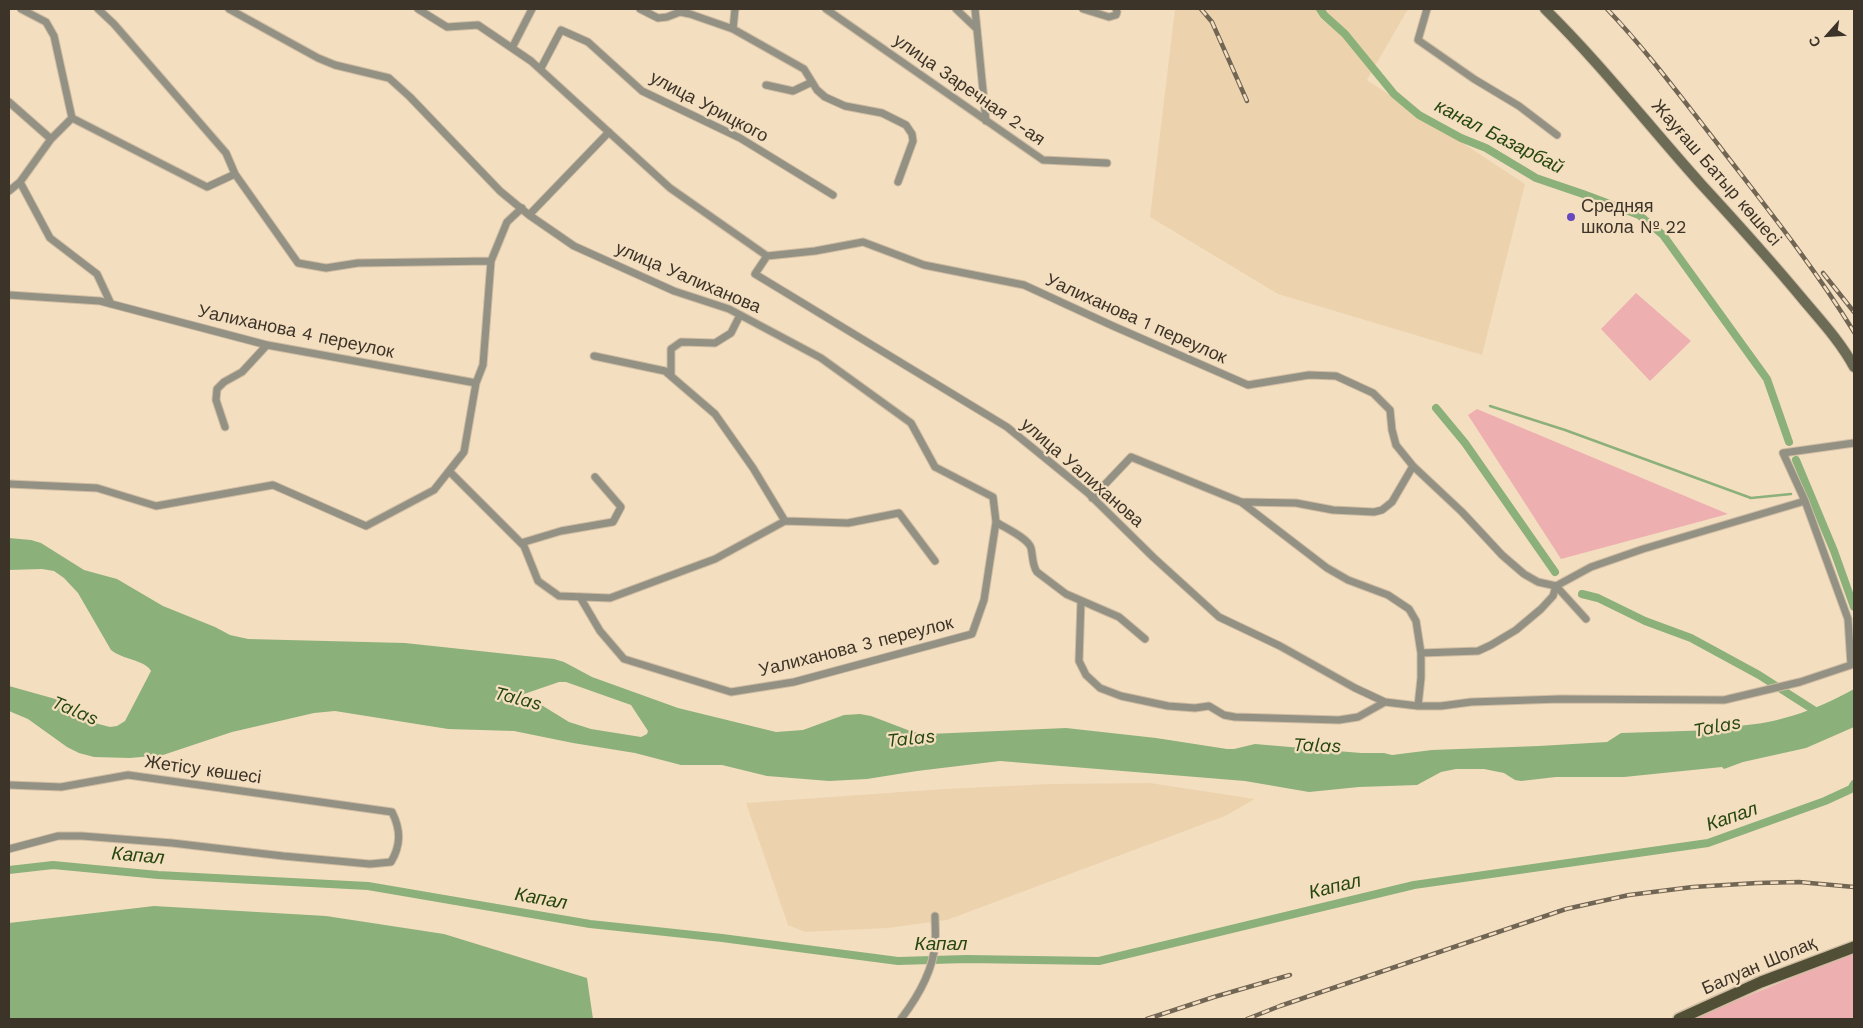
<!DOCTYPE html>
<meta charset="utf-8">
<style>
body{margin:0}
#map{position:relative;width:1863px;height:1028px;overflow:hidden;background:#f4dec0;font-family:"Work Sans",sans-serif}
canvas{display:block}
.frame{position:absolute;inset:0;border:10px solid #3c3428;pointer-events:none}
.north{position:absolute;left:1803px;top:10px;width:50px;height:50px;-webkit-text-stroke:4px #f4dec0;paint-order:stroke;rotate:244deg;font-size:14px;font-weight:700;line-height:20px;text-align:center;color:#3c3428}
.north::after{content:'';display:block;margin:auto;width:18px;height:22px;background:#3c3428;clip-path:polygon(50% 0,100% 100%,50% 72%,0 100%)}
</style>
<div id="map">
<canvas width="1863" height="1028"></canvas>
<div class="frame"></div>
<div class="north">С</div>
</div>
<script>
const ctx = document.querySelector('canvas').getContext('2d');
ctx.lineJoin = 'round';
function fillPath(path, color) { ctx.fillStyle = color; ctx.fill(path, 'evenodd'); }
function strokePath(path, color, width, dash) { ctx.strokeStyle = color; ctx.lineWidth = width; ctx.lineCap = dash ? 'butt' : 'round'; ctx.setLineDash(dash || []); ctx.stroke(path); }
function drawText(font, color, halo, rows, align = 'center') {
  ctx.font = font + ' "Work Sans",sans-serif'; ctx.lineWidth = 4.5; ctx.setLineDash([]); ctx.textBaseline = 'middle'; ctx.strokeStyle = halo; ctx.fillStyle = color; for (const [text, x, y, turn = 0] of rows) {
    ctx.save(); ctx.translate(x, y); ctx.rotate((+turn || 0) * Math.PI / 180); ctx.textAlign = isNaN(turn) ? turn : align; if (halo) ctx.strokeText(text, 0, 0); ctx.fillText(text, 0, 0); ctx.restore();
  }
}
fillPath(new Path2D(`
 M 1175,9 L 1408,9 L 1367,80 L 1525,184 L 1482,355 L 1278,294 L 1150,217 Z
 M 1150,783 L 1255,799 L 1225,816 L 947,920 L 888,928 L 805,932 L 788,925 L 746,803 L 944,789 L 1050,784 Z`), '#ecd3ae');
fillPath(new Path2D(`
 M 1636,293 L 1691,341 L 1650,381 L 1601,329 Z
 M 1477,409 L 1728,514 L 1561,559 L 1468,415 Z
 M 1854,952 L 1854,1019 L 1692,1019 Z`), '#eeafb0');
fillPath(new Path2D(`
 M 9,538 L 31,540 L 41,543 L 84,570 L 117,579 L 163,606 L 215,627 L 230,635 L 248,639 L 405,643 L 554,659 L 564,662 L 592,677 L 678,708 L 776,732 L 803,730 L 844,715 L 860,714 L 871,716 L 913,732 L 929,734 L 1066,728 L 1156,738 L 1227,749 L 1234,749 L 1255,744 L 1361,753 L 1384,753 L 1392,755 L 1432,750 L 1539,746 L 1607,742 L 1621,733 L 1716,730 L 1718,726 C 1766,728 1813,712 1854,689 L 1854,727 L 1806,748 L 1743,762 L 1724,769 L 1722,767 L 1624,777 L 1556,777 L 1521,781 L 1515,780 L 1504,773 L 1484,769 L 1456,769 L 1441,772 L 1417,785 L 1359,787 L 1309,792 L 1245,781 L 1000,761 L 917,771 L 867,779 L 829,781 L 767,776 L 722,765 L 681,765 L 635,753 L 573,743 L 514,731 L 448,729 L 335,711 L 314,713 L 232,732 L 163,755 L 130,758 L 94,757 L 79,753 L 67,747 L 28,719 L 9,711 L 9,686 L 59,700 L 79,717 L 87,721 L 110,727 L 117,726 L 125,721 L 151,671 C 145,660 121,659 111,650 L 78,593 L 64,578 L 54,571 L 42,569 L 9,570 ZM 559,682 L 566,682 L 631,705 L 648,731 L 647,734 L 641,737 L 591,729 L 569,722 L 543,706 L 520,698 L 524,694 Z
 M 154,906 L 326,916 L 444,934 L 587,978 L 593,1019 L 9,1019 L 9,923 Z`), '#8cb079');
strokePath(new Path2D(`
 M 1490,406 L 1565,430 L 1751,498 L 1791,494`), '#8cb079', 2.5);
strokePath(new Path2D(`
 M 1320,9 L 1324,15 L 1345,34 L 1394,94 L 1419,115 L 1461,138 L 1486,148 L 1536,178 L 1583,194 L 1639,215 L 1663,235 L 1767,379 L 1789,442
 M 1436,408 L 1465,443 L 1555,572
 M 1796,460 L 1834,551 L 1854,607
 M 1582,594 L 1598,598 L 1645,621 L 1691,638 L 1759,675 L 1820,714
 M 9,870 L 53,865 L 158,875 L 368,886 L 590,924 L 722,938 L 898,961 L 967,959 L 1099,961 L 1414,885 L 1708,843 L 1825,801 L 1851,789 L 1854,784`), '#8cb079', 8);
const minor = new Path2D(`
 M 21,9 L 46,22 L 54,36 L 72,118 L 207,187 L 235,174
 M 98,9 L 114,24 L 226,153 L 235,174 L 298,263 L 326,268 L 358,263 L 491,261
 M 229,9 L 318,58 L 335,65 L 389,78 L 410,97 L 500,191 L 529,215 L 574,246 L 674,291 L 729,309 L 821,358 L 911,423 L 935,467 L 993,497 L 996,522 C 1005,528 1028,538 1031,548 C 1033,556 1032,565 1037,572 L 1066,594 L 1119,617 L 1145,639
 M 418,9 L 447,27 L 478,25 L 531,61 L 670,188 L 767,256 L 815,251 L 863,242 L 924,265 L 1024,285 L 1113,326 L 1248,385 L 1309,375 L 1336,376 L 1373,393 L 1390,410 L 1392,430 L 1396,445 L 1413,466 L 1462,512 L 1502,555 L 1524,574 L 1538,582 L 1556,586 L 1586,619
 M 640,9 L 658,18 L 667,17 L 680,12 L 690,14 L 733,29 L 804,69 L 817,90 L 825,97 L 845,106 L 882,113 L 906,125 L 912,134 L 913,141 L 898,182
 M 826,9 L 1043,160 L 1107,163
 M 956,9 L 977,29
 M 975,9 L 986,121
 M 1083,9 L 1109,17 L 1116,15 L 1117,12 L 1116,9
 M 1427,9 L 1418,40 L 1474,79 L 1519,106 L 1557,135
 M 733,29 L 735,9
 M 512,48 L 532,9
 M 541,68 L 561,30 L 588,42 L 642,91 L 740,138 L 833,195
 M 766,85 L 793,91 L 812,82
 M 9,102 L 51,139
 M 72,118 L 51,139 L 20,182 L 50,238 L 97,274 L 111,304
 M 9,191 L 20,182
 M 529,215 L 609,132
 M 767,256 L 755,274 L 1007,427 L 1088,493 L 1153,557 L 1219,617 L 1280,646 L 1355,688 L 1385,702 L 1418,706 L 1441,706 L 1471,702 L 1560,699 L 1724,700 L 1800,682 L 1851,665 L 1848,619 L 1805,501
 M 9,295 L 100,301 L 267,345 L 476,383
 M 594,356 L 665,371 L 715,414 L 753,468 L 785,521
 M 671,376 L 671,349 L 681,342 L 715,343 L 731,333 L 740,315
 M 225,427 L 216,400 L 217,389 L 224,382 L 242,372 L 267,345
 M 449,471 L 524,546 L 538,581 L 559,596 L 610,598 L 715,559 L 785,521 L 848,523 L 899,513 L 935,561
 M 9,484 L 97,488 L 156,506 L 273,485 L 366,526 L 434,490 L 464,452 L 476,383 L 483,365 L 491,261 L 507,222 L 522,208
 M 1092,498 L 1131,457 L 1241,502 L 1327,568 L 1348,580 L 1388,595 L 1409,609 L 1416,621 L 1421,653 L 1421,678 L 1418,706
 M 1242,502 L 1296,503 L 1333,510 L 1374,512 L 1382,510 L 1392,502 L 1413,466
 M 521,543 L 561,531 L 613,522 L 621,507 L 595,477
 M 580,597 L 600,631 L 624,659 L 731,692 L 794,682 L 972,634 L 984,600 L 996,522
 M 1081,601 L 1079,661 L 1086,675 L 1100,688 L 1121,696 L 1168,706 L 1195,708 L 1209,706 L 1224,715 L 1235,717 L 1339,720 L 1358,717 L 1385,702
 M 1421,653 L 1478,651 L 1491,645 L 1516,630 L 1541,609 L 1553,596 L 1556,586 L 1591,567 L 1643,549 L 1805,501 L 1783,453 L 1854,443
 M 9,785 L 61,787 L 128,775 L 392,812 C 401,830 401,845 391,862 L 370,864 L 283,856 L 172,843 L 82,836 L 58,836 L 9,849
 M 901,1019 C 917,998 933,971 935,944 C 936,935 935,925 935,916`);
const secondary = new Path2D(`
 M 1545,9 C 1601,64 1648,125 1701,184 C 1737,223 1772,262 1806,303 C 1823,323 1842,344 1854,367`);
const primary = new Path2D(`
 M 1679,1019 L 1761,982 L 1854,947`);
strokePath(minor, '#cfbca2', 9);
strokePath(secondary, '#cfbca2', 12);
strokePath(primary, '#cfbca2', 14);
strokePath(minor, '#929183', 7);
strokePath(secondary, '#6b6b56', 10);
strokePath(primary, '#515036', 11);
const rail = new Path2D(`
 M 1201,9 L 1212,22 L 1247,101
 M 1607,9 C 1648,52 1683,100 1720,147 C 1766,207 1814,267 1854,332
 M 1823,273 L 1854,312
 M 1147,1019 L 1214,997 L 1290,975
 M 1247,1019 L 1280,1006 L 1566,909 L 1629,895 L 1693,887 L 1757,883 L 1799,882 L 1854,887`);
strokePath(rail, '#716554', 4.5);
strokePath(rail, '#f4dec0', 2.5, [8]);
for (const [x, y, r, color] of [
 [1571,217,5,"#6547c0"]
]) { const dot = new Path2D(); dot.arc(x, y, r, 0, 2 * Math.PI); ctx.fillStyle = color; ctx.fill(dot); strokePath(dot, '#f4dec0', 2); }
drawText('18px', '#3c3428', '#f4dec0', [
 ["улица Заречная 2-ая",969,90,35],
 ["улица Урицкого",709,107,28],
 ["Жауғаш Батыр көшесі",1716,173,49],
 ["улица Уалиханова",688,278,23],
 ["Уалиханова 1 переулок",1136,319,24],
 ["Уалиханова 4 переулок",296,332,12],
 ["улица Уалиханова",1082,473,41],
 ["Уалиханова 3 переулок",856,647,-14],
 ["Жетісу көшесі",203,770,8],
 ["Балуан Шолақ",1759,966,-23]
]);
drawText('18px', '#3c3428', '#f4dec0', [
 ["Средняя",1581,207],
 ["школа № 22",1581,228]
], 'left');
drawText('italic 19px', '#26470d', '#f4dec0', [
 ["канал Базарбай",1499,137,27],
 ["Talas",518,699,14],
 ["Talas",75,711,23],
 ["Talas",1717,727,-11],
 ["Talas",911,739,-6],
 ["Talas",1317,746,2],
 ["Капал",1732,817,-19],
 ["Капал",138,856,5],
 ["Капал",1335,887,-14],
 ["Капал",541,899,10],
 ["Капал",941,944]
]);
</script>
